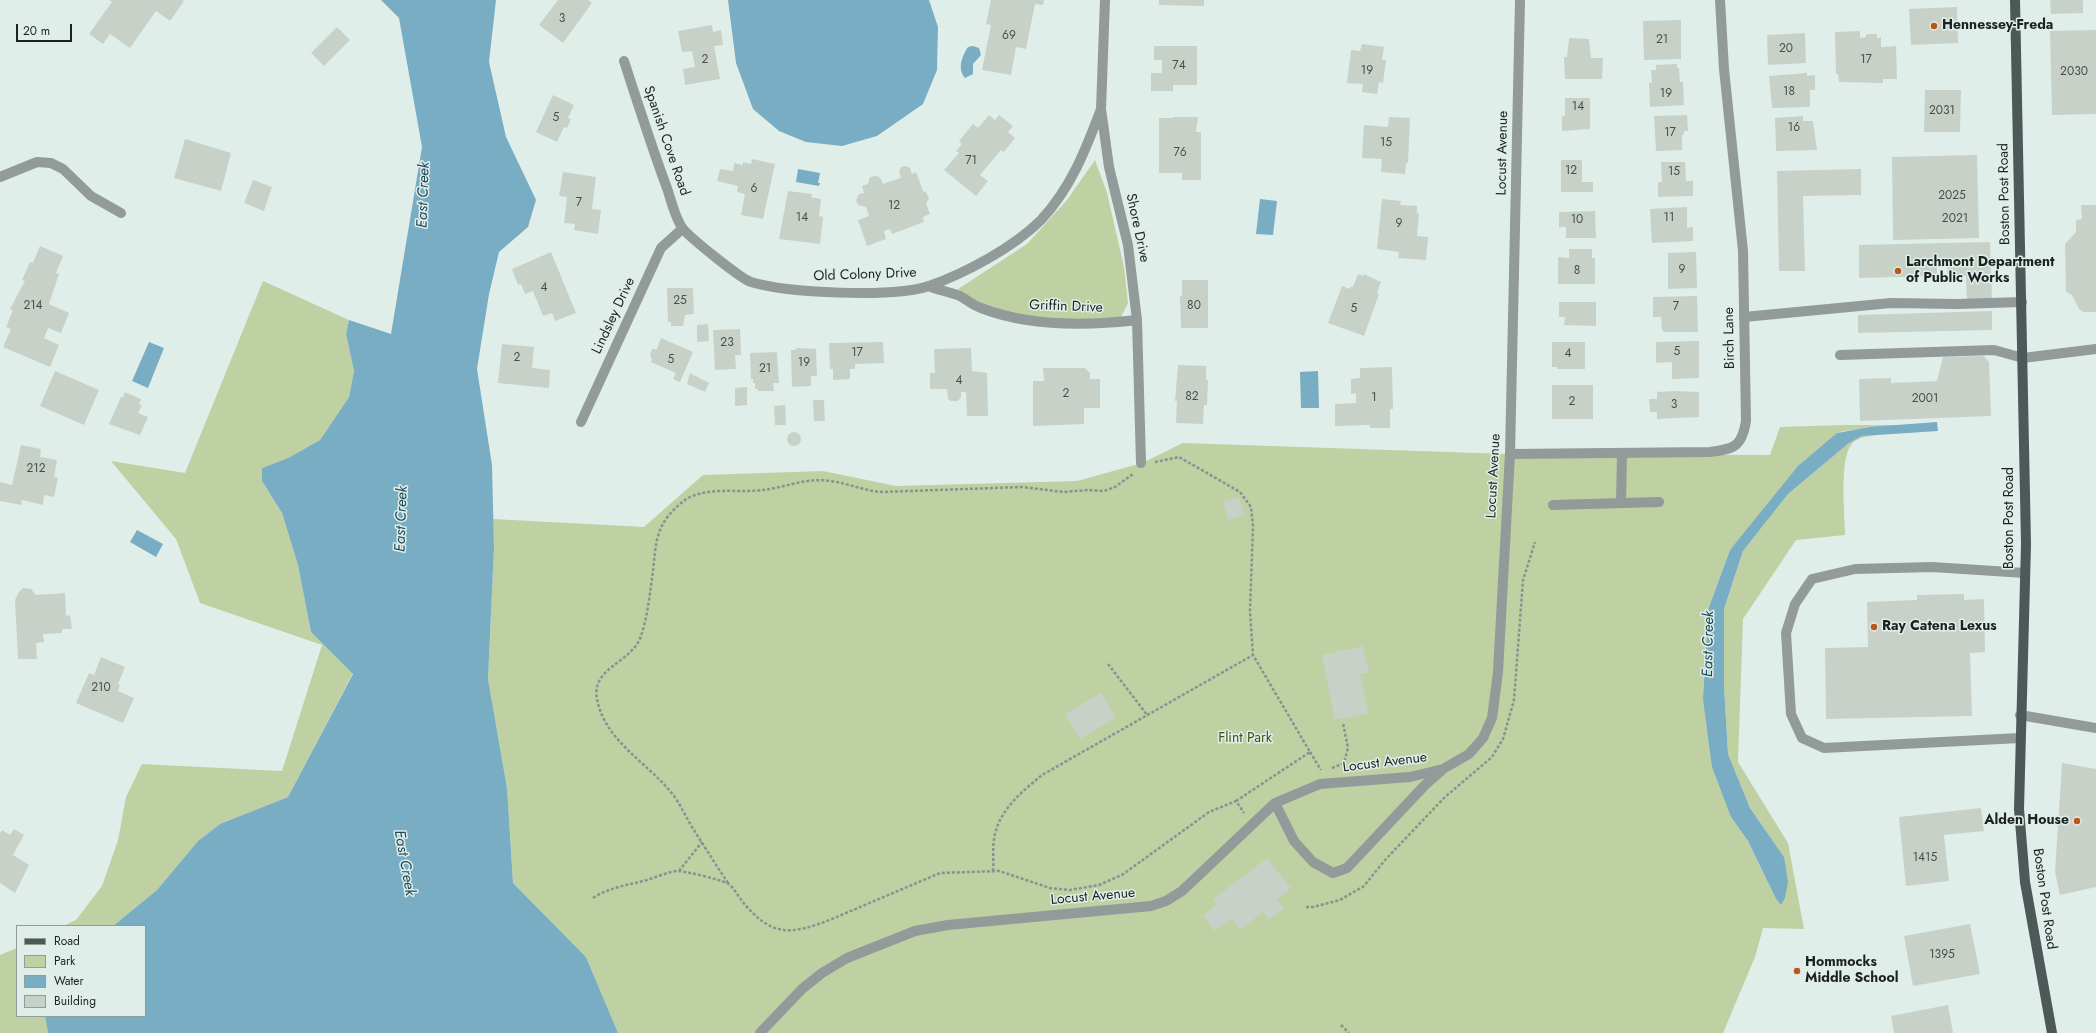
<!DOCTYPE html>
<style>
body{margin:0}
#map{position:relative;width:2096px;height:1033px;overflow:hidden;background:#e0eeea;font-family:Jost,sans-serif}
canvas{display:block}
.legend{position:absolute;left:16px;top:925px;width:130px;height:92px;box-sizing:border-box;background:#e0eeea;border:1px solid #929c99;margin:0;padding:5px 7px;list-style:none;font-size:12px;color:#1c2220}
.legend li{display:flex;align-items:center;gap:8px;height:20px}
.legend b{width:20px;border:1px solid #929c99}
.scale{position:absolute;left:16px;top:24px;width:56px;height:18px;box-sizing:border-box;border:2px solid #1c2220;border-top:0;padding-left:5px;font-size:12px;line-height:14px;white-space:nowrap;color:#1c2220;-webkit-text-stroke:3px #e0eeea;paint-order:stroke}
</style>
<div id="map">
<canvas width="2096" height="1033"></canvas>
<ul class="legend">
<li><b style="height:5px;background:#4d5859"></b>Road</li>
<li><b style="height:11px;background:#bfd0a3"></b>Park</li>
<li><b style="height:11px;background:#78adc4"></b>Water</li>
<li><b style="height:11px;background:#c7d1c8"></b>Building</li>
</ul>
<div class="scale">20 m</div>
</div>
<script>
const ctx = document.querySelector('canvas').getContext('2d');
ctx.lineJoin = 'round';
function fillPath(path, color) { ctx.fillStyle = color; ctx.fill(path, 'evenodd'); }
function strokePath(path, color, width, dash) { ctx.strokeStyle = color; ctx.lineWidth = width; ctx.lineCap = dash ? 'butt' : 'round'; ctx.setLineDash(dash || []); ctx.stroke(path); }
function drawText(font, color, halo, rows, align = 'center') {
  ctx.font = font + ' Jost,sans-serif'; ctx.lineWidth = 3; ctx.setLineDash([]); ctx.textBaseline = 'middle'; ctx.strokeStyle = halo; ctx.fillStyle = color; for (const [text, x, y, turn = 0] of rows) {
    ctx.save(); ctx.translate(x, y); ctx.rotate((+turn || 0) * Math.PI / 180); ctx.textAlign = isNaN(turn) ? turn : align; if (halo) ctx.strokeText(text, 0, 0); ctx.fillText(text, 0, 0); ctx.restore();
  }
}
fillPath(new Path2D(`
 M 1095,160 L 1107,193 L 1124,267 L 1128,303 L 1121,317 C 1094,326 1006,318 981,305 C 973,300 965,294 958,289 L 1027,244 L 1067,200 Z
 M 263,281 L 349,320 L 346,334 L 354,371 L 349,397 L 320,440 L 288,458 L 262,468 L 262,481 L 282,513 L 298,565 L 311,632 L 353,673 L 288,797 L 220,824 L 198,841 L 157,890 L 113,926 L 63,926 L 76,920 L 102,886 L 118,840 L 126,797 L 142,764 L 282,771 L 322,645 L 200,603 L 176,539 L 111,461 L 185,473 Z
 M 1843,425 L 1903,425 L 1843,431 L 1837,433 L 1824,446 L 1730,550 L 1709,607 L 1731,817 L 1748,841 L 1776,899 L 1781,905 L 1784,857 L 1750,808 L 1728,754 L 1724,686 L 1724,609 L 1743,551 L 1788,494 L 1849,443 L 1862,436 L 1882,434 C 1873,436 1857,436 1851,445 C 1839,461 1845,514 1845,535 L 1796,540 L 1743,619 L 1738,762 L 1788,843 L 1804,929 L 1763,928 L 1755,957 L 1723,1033 L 618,1033 L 586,957 L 513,883 L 507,788 L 488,679 L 494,547 L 493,519 L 644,527 L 703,475 L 823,471 L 896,486 L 1077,481 L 1142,463 L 1183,443 L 1507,454 L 1770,455 L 1780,427 Z
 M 17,948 L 17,1016 L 45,1016 L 48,1033 L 0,1033 L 0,955 Z`), '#bfd0a3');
fillPath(new Path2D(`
 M 381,0 L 496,0 L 489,62 L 506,137 L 536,200 L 528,227 L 499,252 L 489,294 L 477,369 L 492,465 L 494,547 L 488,679 L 507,788 L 513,883 L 586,957 L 618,1033 L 48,1033 L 45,1016 L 145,1016 L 145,926 L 113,926 L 157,890 L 198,841 L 220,824 L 288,797 L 353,674 L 311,632 L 298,565 L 282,513 L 262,481 L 262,468 L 288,458 L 320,440 L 349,397 L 354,371 L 346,334 L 349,320 L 391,334 L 422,147 L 399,18 Z
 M 728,0 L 929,0 L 938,27 L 937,70 L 923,104 L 877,136 L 842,146 L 806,142 L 779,131 L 753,109 L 736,63 Z
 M 973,46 L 979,48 L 981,55 L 973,64 L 973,74 L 965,78 C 957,69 962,56 968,47 Z
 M 798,169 L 820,173 L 818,183 L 820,183 L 819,186 L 796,182 Z
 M 1260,199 L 1277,201 L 1273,235 L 1256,234 Z
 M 149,342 L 164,348 L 148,388 L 132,381 Z
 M 1318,371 L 1319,408 L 1301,408 L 1300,372 Z
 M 1937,422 L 1938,431 L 1862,436 L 1849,443 L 1788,494 L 1743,551 L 1724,609 L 1724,686 L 1728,754 L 1750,808 L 1784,857 L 1788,882 L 1785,898 L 1781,905 L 1776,899 L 1748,841 L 1731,817 L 1712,767 L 1703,699 L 1709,607 L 1730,550 L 1798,466 L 1837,433 L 1870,427 Z
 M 137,530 L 163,544 L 156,557 L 130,542 Z`), '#78adc4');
fillPath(new Path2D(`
 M 109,0 L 182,0 L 184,1 L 170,21 L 156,11 L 130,48 L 110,34 L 103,44 L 89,34 L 112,2 Z
 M 558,0 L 588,0 L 592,3 L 563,43 L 539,25 Z
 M 991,0 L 1044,0 L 1043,5 L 1035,4 L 1026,49 L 1016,47 L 1011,75 L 982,70 L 991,25 L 986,24 Z
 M 1159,0 L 1204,0 L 1204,6 L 1159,5 Z
 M 2050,0 L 2083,0 L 2083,13 L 2051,14 Z
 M 1957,7 L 1958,43 L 1911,45 L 1909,9 Z
 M 1681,20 L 1681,59 L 1644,60 L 1643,21 Z
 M 712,25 L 713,32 L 721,30 L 723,45 L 714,46 L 720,79 L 685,85 L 683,69 L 695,67 L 692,51 L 682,52 L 678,31 Z
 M 337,27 L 350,40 L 324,66 L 311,53 Z
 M 2096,30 L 2096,114 L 2052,115 L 2050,31 Z
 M 1860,31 L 1860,38 L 1866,37 L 1866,34 L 1877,34 L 1877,38 L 1881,37 L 1881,47 L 1896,46 L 1897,79 L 1883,79 L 1883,83 L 1839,82 L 1838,74 L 1836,74 L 1835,32 Z
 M 1805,33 L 1806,63 L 1768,65 L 1767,35 Z
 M 1569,38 L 1589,39 L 1591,58 L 1603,58 L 1602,79 L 1565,79 L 1564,57 L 1567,57 Z
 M 1362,44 L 1384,47 L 1382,60 L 1386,60 L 1383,83 L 1379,82 L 1377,94 L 1362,92 L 1363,84 L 1347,83 L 1351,50 L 1360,51 Z
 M 1154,46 L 1197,46 L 1197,85 L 1173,85 L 1173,91 L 1151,91 L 1151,73 L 1162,73 L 1162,60 L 1154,60 Z
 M 1677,64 L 1677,68 L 1679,68 L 1680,82 L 1683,82 L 1684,105 L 1650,107 L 1649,83 L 1652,83 L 1651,70 L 1656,70 L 1656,65 Z
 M 1807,73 L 1807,76 L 1815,75 L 1815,90 L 1810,90 L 1810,107 L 1772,108 L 1769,76 Z
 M 1925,90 L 1961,90 L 1960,132 L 1924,132 Z
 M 553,95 L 574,105 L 568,118 L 571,119 L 567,128 L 564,127 L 557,142 L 536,132 Z
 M 1565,98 L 1590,98 L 1590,129 L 1562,131 L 1562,116 L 1565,116 Z
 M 989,115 L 995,120 L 999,115 L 1013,126 L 1008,132 L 1015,138 L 1004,152 L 1001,150 L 980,175 L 988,181 L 976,196 L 944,170 L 959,153 L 956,151 L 962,144 L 959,141 L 973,124 L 978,128 Z
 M 1687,115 L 1688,131 L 1684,131 L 1684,135 L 1682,135 L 1682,150 L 1656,151 L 1654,116 Z
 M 1803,116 L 1803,121 L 1813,121 L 1817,150 L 1776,151 L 1775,118 Z
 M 1173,117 L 1198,117 L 1196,132 L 1201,132 L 1201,180 L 1182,180 L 1182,173 L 1159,173 L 1159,118 L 1173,118 Z
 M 1389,117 L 1410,118 L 1408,163 L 1406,163 L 1405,174 L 1381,172 L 1382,159 L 1362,158 L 1364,125 L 1388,127 Z
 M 185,139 L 231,153 L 221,191 L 174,178 Z
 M 1977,155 L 1979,238 L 1893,240 L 1892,157 Z
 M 752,159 L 775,164 L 763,219 L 741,215 L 745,194 L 737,192 L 738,186 L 717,181 L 720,169 L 733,171 L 734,163 L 743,165 L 743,162 L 751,164 Z
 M 1561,160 L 1582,160 L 1582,182 L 1593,182 L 1593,192 L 1561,192 Z
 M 1661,162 L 1685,162 L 1686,181 L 1693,181 L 1693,196 L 1658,197 L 1658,182 L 1662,182 Z
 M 906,166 L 910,168 L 912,174 L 916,172 L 923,191 L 926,192 L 929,199 L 926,203 L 930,214 L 923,217 L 924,222 L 892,234 L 890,229 L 884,231 L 886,239 L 867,246 L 858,220 L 869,216 L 866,207 L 858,205 L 856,200 L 859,194 L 864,193 L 862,186 L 868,184 L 870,177 L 875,176 L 880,177 L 883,184 L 901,178 L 899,172 L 901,167 Z
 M 1861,169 L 1861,195 L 1803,196 L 1805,271 L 1779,271 L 1777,171 Z
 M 563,172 L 596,177 L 592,209 L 601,210 L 598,234 L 574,230 L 575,224 L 564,223 L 567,197 L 559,196 Z
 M 253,180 L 272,187 L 264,211 L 244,203 Z
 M 788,191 L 812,194 L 811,197 L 821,199 L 819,216 L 823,217 L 820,244 L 779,239 Z
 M 1382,199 L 1401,201 L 1400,205 L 1417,206 L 1417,213 L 1419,213 L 1417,236 L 1428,237 L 1426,260 L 1398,258 L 1399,252 L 1377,249 Z
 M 2081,205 L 2096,205 L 2096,312 L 2083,312 L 2079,309 L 2072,295 L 2066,292 L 2065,244 L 2076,232 L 2076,220 L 2082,219 Z
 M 1687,207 L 1687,228 L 1693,227 L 1693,241 L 1652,243 L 1650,209 Z
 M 1595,211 L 1596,238 L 1566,238 L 1566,227 L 1559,227 L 1559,212 Z
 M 1990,242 L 1992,299 L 1967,300 L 1966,276 L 1947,276 L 1947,266 L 1937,266 L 1937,276 L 1859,278 L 1859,245 Z
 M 40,246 L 63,256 L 56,273 L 59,274 L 49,304 L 69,313 L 61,333 L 48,328 L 44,338 L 59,345 L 50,367 L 3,347 L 11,329 L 6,327 L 13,310 L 10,309 L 25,281 L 22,280 L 30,262 L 33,263 Z
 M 1569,249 L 1592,249 L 1592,258 L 1595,258 L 1595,284 L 1558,284 L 1558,257 L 1569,258 Z
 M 551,252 L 576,313 L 555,321 L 552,313 L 543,316 L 533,291 L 525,294 L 521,284 L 518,285 L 512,269 Z
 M 1696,252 L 1697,288 L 1668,289 L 1668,253 Z
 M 1358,274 L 1363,276 L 1364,274 L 1381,282 L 1377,293 L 1379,294 L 1364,336 L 1328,323 L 1342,286 L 1350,289 L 1351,286 L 1353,287 Z
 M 1182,280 L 1208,280 L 1208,328 L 1181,328 L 1180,296 L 1182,296 Z
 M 667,288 L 693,288 L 694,314 L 685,315 L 683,326 L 671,326 L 671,322 L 668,322 Z
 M 1697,296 L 1698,332 L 1664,332 L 1662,330 L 1661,317 L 1653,317 L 1653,297 Z
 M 1559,302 L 1596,302 L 1596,326 L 1564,325 L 1565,317 L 1559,317 Z
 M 1992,311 L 1992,330 L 1858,333 L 1858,315 Z
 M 708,324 L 709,341 L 697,342 L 697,325 Z
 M 740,329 L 741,355 L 735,355 L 736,369 L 715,370 L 713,330 Z
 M 661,338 L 693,352 L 680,382 L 673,379 L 676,373 L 651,362 L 652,359 L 650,355 L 652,349 L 657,349 Z
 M 1699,341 L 1699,378 L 1672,379 L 1672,362 L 1656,363 L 1656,342 Z
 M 883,342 L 884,363 L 855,364 L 855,369 L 850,369 L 850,379 L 833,380 L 833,369 L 830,369 L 829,343 Z
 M 1552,342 L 1585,342 L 1585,369 L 1557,369 L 1557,367 L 1552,367 Z
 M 502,344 L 534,347 L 532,368 L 550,370 L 549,388 L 498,383 Z
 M 797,348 L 816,349 L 817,376 L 811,376 L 811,386 L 792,387 L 791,350 L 795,350 Z
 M 971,348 L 972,371 L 987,373 L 988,416 L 967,416 L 966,392 L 961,392 L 961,397 L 958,401 L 951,401 L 948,399 L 947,389 L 930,389 L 930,373 L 935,373 L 934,349 Z
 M 777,352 L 779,383 L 773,383 L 774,391 L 758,391 L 758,389 L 755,389 L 755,383 L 753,383 L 753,379 L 751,379 L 750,353 Z
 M 1984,356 L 1989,362 L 1991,416 L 1860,421 L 1859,379 L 1891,378 L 1891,383 L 1937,381 L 1943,357 Z
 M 1178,365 L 1206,366 L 1206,380 L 1208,380 L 1207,405 L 1204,405 L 1203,424 L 1176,423 L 1177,401 L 1175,401 Z
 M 1392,367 L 1393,409 L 1390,409 L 1390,428 L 1370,428 L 1370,425 L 1335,426 L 1335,404 L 1356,403 L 1356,393 L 1351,394 L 1351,379 L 1360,378 L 1360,368 Z
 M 1043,368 L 1085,368 L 1090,373 L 1090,379 L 1100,379 L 1100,408 L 1084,408 L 1084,424 L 1033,426 L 1033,381 L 1044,381 Z
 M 55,371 L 99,390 L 84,425 L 40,406 Z
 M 690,373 L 709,383 L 705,392 L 687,384 Z
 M 1552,385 L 1593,385 L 1593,419 L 1552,419 Z
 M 747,387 L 747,405 L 735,406 L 735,388 Z
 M 1674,391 L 1699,392 L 1699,417 L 1657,419 L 1657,412 L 1650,412 L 1649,399 L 1657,399 L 1657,392 Z
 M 125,392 L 141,399 L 139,404 L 142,405 L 138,413 L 148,417 L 140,435 L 109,424 L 121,397 L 123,397 Z
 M 813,400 L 824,400 L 825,421 L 814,421 Z
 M 785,405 L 786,425 L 775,425 L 774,406 Z
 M787 439a7 7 0 1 1 14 0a7 7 0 1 1-14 0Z
 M 21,445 L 41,449 L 40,457 L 57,460 L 54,477 L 58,478 L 54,497 L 44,495 L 43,505 L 22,500 L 21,505 L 0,501 L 0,482 L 12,485 Z
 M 1239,497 L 1244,515 L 1228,520 L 1223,501 Z
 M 23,588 L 31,589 L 36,595 L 65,593 L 66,616 L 70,615 L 72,629 L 62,629 L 62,633 L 43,634 L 44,642 L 36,643 L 37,659 L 18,659 L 15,600 L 19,592 Z
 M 1964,594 L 1964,600 L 1984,599 L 1985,652 L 1970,653 L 1972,716 L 1826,719 L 1825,648 L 1868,647 L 1867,602 L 1917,600 L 1917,595 Z
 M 1363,646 L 1369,672 L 1360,674 L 1368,713 L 1335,720 L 1322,655 Z
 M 101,657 L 125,667 L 118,684 L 120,685 L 118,691 L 134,698 L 123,723 L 76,703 L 89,673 L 94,675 Z
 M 1101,693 L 1116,718 L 1080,739 L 1065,714 Z
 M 2062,763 L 2096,769 L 2096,887 L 2060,895 L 2055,872 Z
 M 1981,808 L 1984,831 L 1944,835 L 1949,881 L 1906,886 L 1899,817 Z
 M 14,829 L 24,835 L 13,855 L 29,865 L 15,893 L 0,883 L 0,833 L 2,830 L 10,835 Z
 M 1267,858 L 1291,888 L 1277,899 L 1284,908 L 1269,920 L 1263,912 L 1240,930 L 1231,919 L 1215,931 L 1203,916 L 1217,904 L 1213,899 Z
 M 1970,924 L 1980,974 L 1913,986 L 1904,936 Z
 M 1948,1005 L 1953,1033 L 1894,1033 L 1891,1016 Z`), '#c7d1c8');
strokePath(new Path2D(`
 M 1155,462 L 1179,457 L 1240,492 L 1251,507 L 1253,526 L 1250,611 L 1253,655 L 1310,752 L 1236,801
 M 1108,664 L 1148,716
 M 1310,752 L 1321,770
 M 1332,768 L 1344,763 L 1348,748 L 1343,723
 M 679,871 L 702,842
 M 993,871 C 994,859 992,845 995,834 C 1001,808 1023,791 1042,775 L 1253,655
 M 728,883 C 716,865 704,846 692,827 C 686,817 681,806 674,796 C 649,763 605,742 597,699 C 591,667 632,663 641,636 C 648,615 650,592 653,571 C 655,554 655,537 664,522 C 669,514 680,502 690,497 C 712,487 738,493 762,490 C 784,488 807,477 830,481 C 848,483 864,491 882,492 L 1022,487 L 1064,492 L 1088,490 L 1104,491 L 1115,487 L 1133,474
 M 593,898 C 610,887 628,885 647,880 C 657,877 669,871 679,871 C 688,872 718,879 727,883 C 732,885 738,896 742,901 C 772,938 791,935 832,919 L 940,873 L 999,871 L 1050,888 L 1070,890 L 1099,885 L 1122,875 L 1209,812 L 1236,801 L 1244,813
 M 1306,907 L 1313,907 L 1340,900 L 1364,886 L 1385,860 L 1445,797 L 1492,757 L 1503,739 L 1514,700 L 1523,580 L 1535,542
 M 1341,1025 L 1349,1033`), '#889390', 2.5, [3, 2]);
strokePath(new Path2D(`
 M 1744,317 L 1891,303 L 1957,304 L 2022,302
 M 1840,355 L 1994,350 L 2023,358
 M 1621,503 L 1622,453
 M 1553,505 L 1659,502
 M 2020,738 L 1824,748 L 1802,738 L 1791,714 L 1786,633 L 1795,604 L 1812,579 L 1855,569 L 1932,567 L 2025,573
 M 1275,803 L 1294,841 L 1313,862 L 1333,873 L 1347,868 L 1425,785 L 1441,771
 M 760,1033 L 802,989 L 822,973 L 847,958 L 915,931 L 948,925 L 1151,906 L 1166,901 L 1182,891 L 1275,803 L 1320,784 L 1410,777 L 1443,769 L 1469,754 L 1483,738 L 1492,718 L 1498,672 L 1510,454`), '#939a9a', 10);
strokePath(new Path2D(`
 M 1105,0 L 1101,109 L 1109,167 L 1128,245 L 1137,320 L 1141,463
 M 1520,0 L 1510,454 L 1710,452 C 1735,449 1742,446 1746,421 L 1743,251 L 1724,69 L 1720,0
 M 624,61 C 638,104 652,148 668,191 C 671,201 677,223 684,230 C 692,239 741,279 751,282 C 787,293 893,298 929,286 C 966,273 1014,247 1041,220 C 1071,188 1086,149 1101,109
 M 0,177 L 37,162 L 51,163 L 63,169 L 91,196 L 121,213
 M 928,286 C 938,290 950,292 960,296 C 967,300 974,306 981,308 C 1030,327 1086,326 1137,320
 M 2023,358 L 2096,349
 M 581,422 L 661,248 L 682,229
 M 2020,715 L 2096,728`), '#939a9a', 10);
strokePath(new Path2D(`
 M 2015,0 L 2026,544 L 2019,809 L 2025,882 L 2052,1033`), '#4d5859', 10);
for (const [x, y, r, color] of [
 [1934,26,4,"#ba581a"],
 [1898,271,4,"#ba581a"],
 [1874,627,4,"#ba581a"],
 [2077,821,4,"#ba581a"],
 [1797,971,4,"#ba581a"]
]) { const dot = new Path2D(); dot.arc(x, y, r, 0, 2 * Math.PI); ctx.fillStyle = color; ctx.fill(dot); strokePath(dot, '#e0eeea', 1.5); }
drawText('12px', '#474e4a', null, [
 ["3",562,19],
 ["69",1009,36],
 ["21",1662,40],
 ["20",1786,49],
 ["2",705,60],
 ["17",1866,60],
 ["74",1179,66],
 ["19",1367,71],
 ["2030",2074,72],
 ["18",1789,92],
 ["19",1666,94],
 ["14",1578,107],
 ["2031",1942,111],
 ["5",556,118],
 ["16",1794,128],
 ["17",1670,133],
 ["15",1386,143],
 ["76",1180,153],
 ["71",971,161],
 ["12",1571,171],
 ["15",1674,172],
 ["6",754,189],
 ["2025",1952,196],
 ["7",579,203],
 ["12",894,206],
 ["14",802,218],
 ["11",1669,218],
 ["2021",1955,219],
 ["10",1577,220],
 ["9",1399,224],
 ["9",1682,270],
 ["8",1577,271],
 ["4",544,288],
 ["25",680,301],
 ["214",33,306],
 ["80",1194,306],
 ["7",1676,307],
 ["5",1354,309],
 ["23",727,343],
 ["5",1677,352],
 ["17",857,353],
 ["4",1568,354],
 ["2",517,358],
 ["5",671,360],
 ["19",804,363],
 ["21",765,369],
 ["4",959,381],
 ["2",1066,394],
 ["82",1192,397],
 ["1",1374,398],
 ["2001",1925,399],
 ["2",1572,402],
 ["3",1674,405],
 ["212",36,469],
 ["210",101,688],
 ["1415",1925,858],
 ["1395",1942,955]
]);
drawText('bold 14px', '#1c2220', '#e0eeea', [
 ["Hennessey-Freda",1942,26],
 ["Larchmont Department",1906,263],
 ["of Public Works",1906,279],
 ["Ray Catena Lexus",1882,627],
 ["Alden House",2069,821,"right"],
 ["Hommocks",1805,963],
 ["Middle School",1805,979]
], 'left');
drawText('14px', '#1c2220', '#e0eeea', [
 ["Spanish Cove Road",666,141,71],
 ["Locust Avenue",1503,153,-89],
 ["Boston Post Road",2005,194,-91],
 ["Shore Drive",1137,228,78],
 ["Old Colony Drive",865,275,-2],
 ["Griffin Drive",1066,307,2],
 ["Lindsley Drive",614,316,-65],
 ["Birch Lane",1730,338,-91],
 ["Locust Avenue",1494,476,-87],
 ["Boston Post Road",2010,518,-90],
 ["Locust Avenue",1385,763,-7],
 ["Locust Avenue",1093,897,-5],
 ["Boston Post Road",2044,899,82]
]);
drawText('14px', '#40530e', '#e0eeea', [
 ["Flint Park",1245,739]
]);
drawText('italic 15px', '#1c495a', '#e0eeea', [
 ["East Creek",424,195,-88],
 ["East Creek",402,519,-88],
 ["East Creek",1709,644,-89],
 ["East Creek",404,863,80]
]);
</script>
